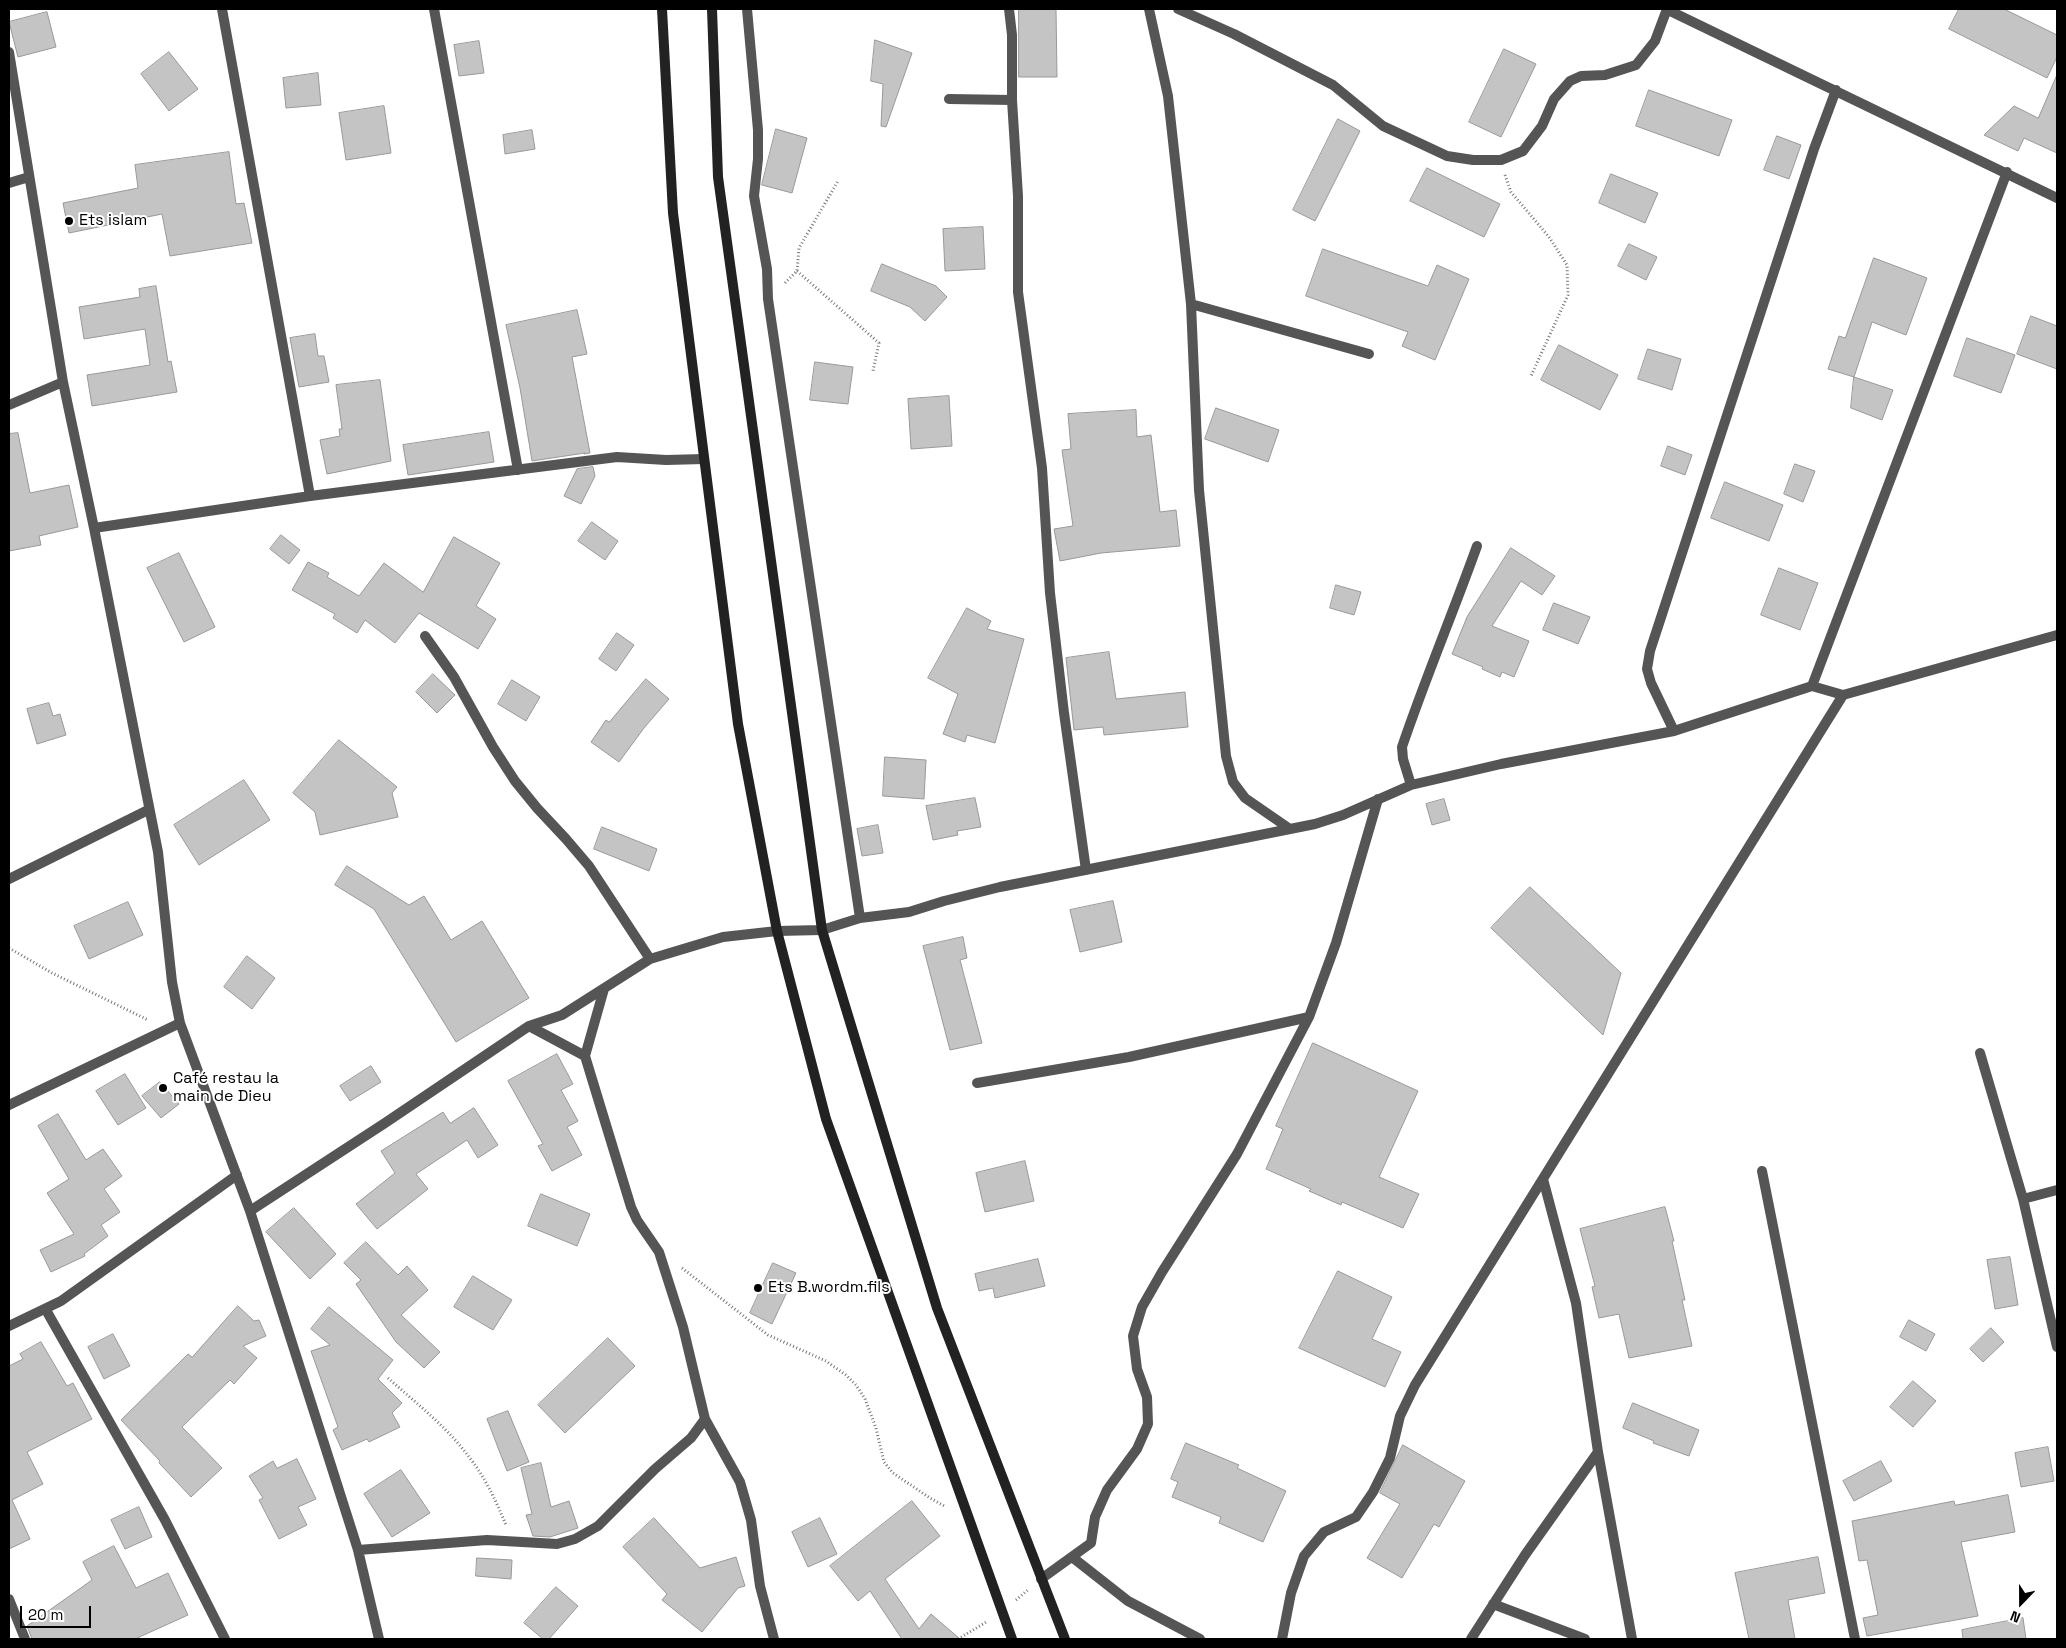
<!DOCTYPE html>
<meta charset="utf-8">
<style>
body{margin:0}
#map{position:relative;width:2066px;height:1648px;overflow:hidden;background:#fff;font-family:"Space Grotesk",sans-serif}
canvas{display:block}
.frame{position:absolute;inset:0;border:10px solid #000;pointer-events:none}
.north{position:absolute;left:1996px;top:1578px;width:50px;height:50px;-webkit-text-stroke:4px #fff;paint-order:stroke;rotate:202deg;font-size:14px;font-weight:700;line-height:20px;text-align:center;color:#000}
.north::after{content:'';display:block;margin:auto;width:18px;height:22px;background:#000;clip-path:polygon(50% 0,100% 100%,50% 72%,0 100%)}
.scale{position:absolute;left:20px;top:1606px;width:71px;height:22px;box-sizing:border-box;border:2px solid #000;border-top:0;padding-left:6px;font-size:15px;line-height:18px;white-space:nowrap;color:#000;-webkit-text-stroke:4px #fff;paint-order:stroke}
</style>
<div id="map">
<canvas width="2066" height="1648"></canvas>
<div class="frame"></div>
<div class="north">N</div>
<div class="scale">20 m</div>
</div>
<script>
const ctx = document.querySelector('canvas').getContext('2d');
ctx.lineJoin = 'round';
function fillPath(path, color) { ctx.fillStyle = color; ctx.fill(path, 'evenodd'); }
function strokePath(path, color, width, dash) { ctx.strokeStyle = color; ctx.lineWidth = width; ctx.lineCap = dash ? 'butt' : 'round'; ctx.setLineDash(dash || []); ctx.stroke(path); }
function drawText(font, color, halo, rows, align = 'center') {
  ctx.font = font + ' "Space Grotesk",sans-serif'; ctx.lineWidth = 4; ctx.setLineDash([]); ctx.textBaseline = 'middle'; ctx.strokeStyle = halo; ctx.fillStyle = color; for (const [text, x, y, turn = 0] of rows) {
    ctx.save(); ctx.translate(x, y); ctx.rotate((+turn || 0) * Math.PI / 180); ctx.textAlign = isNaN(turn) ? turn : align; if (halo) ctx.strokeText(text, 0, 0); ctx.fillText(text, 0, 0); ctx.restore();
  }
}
const building = new Path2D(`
 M 1019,9 L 1056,9 L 1057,77 L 1019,77 Z
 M 1959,9 L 2004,9 L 2057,35 L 2057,57 L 2047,78 L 1949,29 Z
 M 47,12 L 56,47 L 18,57 L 9,22 Z
 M 875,40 L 912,53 L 886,127 L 881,126 L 883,84 L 871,81 Z
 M 479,41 L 484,73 L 459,76 L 454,45 Z
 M 1504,49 L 1536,64 L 1501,137 L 1469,122 Z
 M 169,52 L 198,89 L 169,111 L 141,74 Z
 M 318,73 L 321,105 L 286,108 L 283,78 Z
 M 2057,75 L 2057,153 L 2024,138 L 2018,151 L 1984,135 L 2014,106 L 2038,118 Z
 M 1649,90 L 1732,120 L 1719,156 L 1636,126 Z
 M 384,106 L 391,153 L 346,160 L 339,113 Z
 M 1338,119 L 1360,131 L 1315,221 L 1293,210 Z
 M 776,129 L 807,138 L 792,193 L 762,185 Z
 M 532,130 L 535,149 L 505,154 L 503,135 Z
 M 1777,136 L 1801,145 L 1789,179 L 1764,170 Z
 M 229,152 L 236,204 L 244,203 L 252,243 L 170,256 L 162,214 L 69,233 L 63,203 L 138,188 L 135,165 Z
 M 1427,168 L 1500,204 L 1484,237 L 1410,201 Z
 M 1611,174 L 1658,193 L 1645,223 L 1599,203 Z
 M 983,227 L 985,269 L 945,271 L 943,229 Z
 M 1629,244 L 1657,257 L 1646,280 L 1618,266 Z
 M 1323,249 L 1428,286 L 1437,265 L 1469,279 L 1435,360 L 1402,346 L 1408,332 L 1306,296 Z
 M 1874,258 L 1927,278 L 1906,335 L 1872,322 L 1854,377 L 1828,369 L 1839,336 L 1845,338 Z
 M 882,264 L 936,286 L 947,297 L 925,321 L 910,307 L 871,291 Z
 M 156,286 L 168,362 L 171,361 L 177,392 L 92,406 L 87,375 L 150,365 L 145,329 L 84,339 L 79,307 L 140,297 L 139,289 Z
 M 577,310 L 587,354 L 572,357 L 590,453 L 584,454 L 585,453 L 532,461 L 520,388 L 506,325 Z
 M 2031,316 L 2057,326 L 2057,369 L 2017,354 Z
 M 315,334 L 318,356 L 324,356 L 329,382 L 299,387 L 290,338 Z
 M 1967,338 L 2015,355 L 2001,393 L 1954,376 Z
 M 1559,345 L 1618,375 L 1600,410 L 1541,380 Z
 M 1648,349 L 1681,359 L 1672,390 L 1638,379 Z
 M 815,362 L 853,367 L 848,404 L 810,400 Z
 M 1854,377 L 1893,390 L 1882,420 L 1851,408 Z
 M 380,380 L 391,461 L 327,474 L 320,440 L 340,436 L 339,429 L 342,429 L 336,385 Z
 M 949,396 L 952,446 L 911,449 L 908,399 Z
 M 1216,408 L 1279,430 L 1268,462 L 1205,439 Z
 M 1136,410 L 1137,437 L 1151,435 L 1160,512 L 1176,510 L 1180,546 L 1101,553 L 1060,561 L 1054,529 L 1073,526 L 1062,450 L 1071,449 L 1068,414 Z
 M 489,432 L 494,462 L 408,475 L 403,445 Z
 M 18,433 L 30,493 L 69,485 L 78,527 L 39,536 L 41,545 L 9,551 L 9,434 Z
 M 1668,446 L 1692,455 L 1685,475 L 1661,466 Z
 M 1795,464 L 1815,471 L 1803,502 L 1784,494 Z
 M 593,467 L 595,476 L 581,504 L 564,496 L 577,469 Z
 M 1725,482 L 1783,505 L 1769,541 L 1711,518 Z
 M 592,522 L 618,541 L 605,560 L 578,541 Z
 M 281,535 L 300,550 L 289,564 L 270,549 Z
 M 454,537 L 500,563 L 476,606 L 496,619 L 478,649 L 419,613 L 395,643 L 365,620 L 357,633 L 333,618 L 335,614 L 292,590 L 308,562 L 329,573 L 327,577 L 359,596 L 384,563 L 423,592 Z
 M 1511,548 L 1555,576 L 1542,595 L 1521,581 L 1492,626 L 1529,641 L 1514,677 L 1502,672 L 1500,677 L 1482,669 L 1483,667 L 1452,654 L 1467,617 Z
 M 179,553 L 215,627 L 184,642 L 147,568 Z
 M 1779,568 L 1818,583 L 1800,630 L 1761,615 Z
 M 1336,585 L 1361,592 L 1354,615 L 1330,608 Z
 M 1554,603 L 1590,617 L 1578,644 L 1543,630 Z
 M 967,608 L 991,621 L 987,629 L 1024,639 L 995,743 L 967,735 L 965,742 L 943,734 L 958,694 L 928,678 Z
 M 617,633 L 634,645 L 616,671 L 599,659 Z
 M 1109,652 L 1116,699 L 1185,692 L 1188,727 L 1104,735 L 1103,727 L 1074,730 L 1066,658 Z
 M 433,674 L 455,695 L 437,713 L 416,692 Z
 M 646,679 L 669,699 L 644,728 L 619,762 L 591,742 L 606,720 L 609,722 Z
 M 512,680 L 540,697 L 526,721 L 498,704 Z
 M 49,703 L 53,716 L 60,714 L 66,735 L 37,744 L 27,709 Z
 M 339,740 L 397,787 L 392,793 L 398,817 L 320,835 L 315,812 L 293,793 Z
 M 885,757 L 926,760 L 924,799 L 883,796 Z
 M 244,780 L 270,820 L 199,865 L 174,825 Z
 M 975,798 L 981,827 L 957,831 L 958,835 L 933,840 L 926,806 Z
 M 1444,799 L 1450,820 L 1432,825 L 1426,804 Z
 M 878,825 L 883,853 L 862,856 L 857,829 Z
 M 602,827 L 657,849 L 649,871 L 594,849 Z
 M 347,866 L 409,905 L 424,896 L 451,940 L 482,921 L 529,998 L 456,1042 L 374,909 L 335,885 Z
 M 1530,887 L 1621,973 L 1603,1035 L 1491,928 Z
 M 1113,901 L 1122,942 L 1080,952 L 1070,910 Z
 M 128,902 L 143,935 L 89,959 L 74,926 Z
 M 963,937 L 967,958 L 960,960 L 982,1043 L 950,1050 L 923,946 Z
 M 247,956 L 275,978 L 252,1009 L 224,987 Z
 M 1313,1043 L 1418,1091 L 1379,1177 L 1419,1194 L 1403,1228 L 1342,1202 L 1341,1205 L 1309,1191 L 1311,1189 L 1266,1169 L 1283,1129 L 1276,1126 Z
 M 557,1054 L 573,1084 L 561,1090 L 578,1121 L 567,1127 L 582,1155 L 552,1171 L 538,1146 L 543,1144 L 508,1081 Z
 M 371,1066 L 381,1082 L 350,1101 L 340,1086 Z
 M 125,1074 L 146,1108 L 118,1125 L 96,1091 Z
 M 160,1082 L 179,1104 L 161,1118 L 142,1096 Z
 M 474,1108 L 498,1145 L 478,1158 L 467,1140 L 416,1174 L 428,1189 L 377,1229 L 356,1204 L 395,1173 L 381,1151 L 443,1112 L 450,1123 Z
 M 58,1114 L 86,1160 L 103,1149 L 122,1176 L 104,1189 L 120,1212 L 101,1225 L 108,1236 L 84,1254 L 85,1256 L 51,1272 L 40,1250 L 74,1234 L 47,1193 L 69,1179 L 38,1126 Z
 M 1025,1161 L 1034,1201 L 985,1212 L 976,1173 Z
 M 541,1194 L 590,1214 L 577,1246 L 528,1226 Z
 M 1665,1207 L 1674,1241 L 1672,1241 L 1685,1300 L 1682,1300 L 1692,1346 L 1629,1358 L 1619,1314 L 1599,1318 L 1592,1287 L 1595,1286 L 1580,1229 Z
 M 294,1208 L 336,1254 L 310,1279 L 266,1232 Z
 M 366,1242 L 398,1275 L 407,1266 L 428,1290 L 401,1315 L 440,1352 L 424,1368 L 396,1342 L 356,1284 L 361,1280 L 344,1263 Z
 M 2010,1257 L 2018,1305 L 1995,1309 L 1987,1260 Z
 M 1038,1259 L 1045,1286 L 995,1298 L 993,1288 L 979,1291 L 975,1274 Z
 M 773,1263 L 796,1273 L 772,1324 L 750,1313 Z
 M 1338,1271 L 1392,1297 L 1372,1339 L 1401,1352 L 1385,1387 L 1299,1348 Z
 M 473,1276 L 512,1300 L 493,1330 L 454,1307 Z
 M 238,1306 L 254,1321 L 259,1320 L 266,1336 L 243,1346 L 257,1358 L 234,1384 L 230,1380 L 182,1427 L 222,1468 L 191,1497 L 159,1463 L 160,1461 L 121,1420 L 188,1354 L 192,1357 Z
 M 329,1307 L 393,1360 L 378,1379 L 402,1403 L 392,1413 L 400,1427 L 369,1442 L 367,1439 L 342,1450 L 333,1430 L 338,1427 L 311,1351 L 330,1345 L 311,1329 Z
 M 1909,1320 L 1935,1334 L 1926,1351 L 1900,1337 Z
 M 1991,1328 L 2004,1342 L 1983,1362 L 1970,1349 Z
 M 113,1334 L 130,1366 L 104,1379 L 88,1347 Z
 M 608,1338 L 635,1366 L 565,1433 L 538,1405 Z
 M 41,1342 L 67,1386 L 73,1383 L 92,1419 L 27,1452 L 43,1484 L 12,1500 L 30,1539 L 9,1549 L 9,1366 L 23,1359 L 20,1354 Z
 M 1913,1381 L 1936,1401 L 1913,1427 L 1890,1407 Z
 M 1633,1403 L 1699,1430 L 1689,1456 L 1653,1443 L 1654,1441 L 1623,1428 Z
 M 508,1411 L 529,1462 L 507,1471 L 487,1419 Z
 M 1186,1443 L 1239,1465 L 1237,1468 L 1286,1491 L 1263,1542 L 1219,1523 L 1221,1517 L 1172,1497 L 1178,1482 L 1171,1479 Z
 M 1403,1445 L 1465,1481 L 1439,1527 L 1434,1524 L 1402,1578 L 1367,1558 L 1400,1504 L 1380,1493 Z
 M 2048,1447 L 2054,1481 L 2021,1487 L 2015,1453 Z
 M 297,1459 L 316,1499 L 298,1507 L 307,1525 L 279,1539 L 259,1500 L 263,1498 L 249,1476 L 273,1461 L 277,1468 Z
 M 1881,1461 L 1892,1481 L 1854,1501 L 1843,1481 Z
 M 541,1463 L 551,1507 L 569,1501 L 578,1528 L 550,1537 L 533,1536 L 526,1515 L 532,1514 L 521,1468 Z
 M 401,1470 L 430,1513 L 392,1537 L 364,1494 Z
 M 2008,1495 L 2015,1532 L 1961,1542 L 1978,1616 L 1867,1636 L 1863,1618 L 1878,1615 L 1867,1560 L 1859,1561 L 1852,1521 L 1954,1501 L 1955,1505 Z
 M 912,1501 L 940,1536 L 885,1579 L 919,1629 L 931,1614 L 960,1639 L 902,1639 L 870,1591 L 858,1601 L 830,1566 Z
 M 139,1507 L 152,1537 L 125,1549 L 111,1520 Z
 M 654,1518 L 700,1568 L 736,1557 L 745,1586 L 738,1588 L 702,1632 L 662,1600 L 667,1594 L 623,1547 Z
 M 820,1518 L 837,1554 L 808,1567 L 792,1532 Z
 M 114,1546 L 136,1588 L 168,1573 L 188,1615 L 135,1639 L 32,1639 L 27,1626 L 92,1580 L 83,1562 Z
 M 1818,1557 L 1825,1593 L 1788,1600 L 1795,1639 L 1749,1639 L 1735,1573 Z
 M 477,1558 L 512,1560 L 511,1579 L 476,1576 Z
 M 556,1587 L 578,1606 L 549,1639 L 543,1639 L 524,1623 Z
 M 2023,1618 L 2026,1639 L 1963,1639 L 1962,1630 Z`);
fillPath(building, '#c4c4c4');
strokePath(building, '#999', 1);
strokePath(new Path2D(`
 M 1505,175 L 1511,192 L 1549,237 L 1567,265 L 1568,295 L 1531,376
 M 797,271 L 879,343 L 873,371
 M 785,283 L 797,271 L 799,248 L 838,181
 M 9,948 L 52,973 L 148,1020
 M 682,1268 L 768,1335 L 826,1361 L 846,1375 L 856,1385 L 865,1399 L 876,1428 L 884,1462 L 893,1473 L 930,1498 L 946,1507
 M 388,1378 C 416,1403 447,1427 469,1457 C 485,1477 496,1501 506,1525
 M 1016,1600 L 1029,1589
 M 958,1639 L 988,1621`), '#777', 3, [1, 2.5]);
strokePath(new Path2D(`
 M 222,9 L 310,496
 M 434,9 L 518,470
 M 747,9 L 758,130 L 758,159 L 754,196 L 767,269 L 768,299 L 860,918
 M 1009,9 L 1012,35 L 1012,100 L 1018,196 L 1018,292 L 1042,468 L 1050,593 L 1064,713 L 1086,870
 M 1149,9 L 1168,96 L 1191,304 L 1199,490 L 1226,756 L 1233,782 L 1245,798 L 1290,829
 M 1178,9 L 1234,34 L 1333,85 L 1383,126 L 1447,156 L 1473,160 L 1501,160 L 1523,151 L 1542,126 L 1554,99 L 1570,81 L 1581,76 L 1605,75 L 1636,65 L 1655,41 L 1667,9
 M 1666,9 L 2057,198
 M 9,52 L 63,382 L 94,528 L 158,852 L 172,982 L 180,1023 L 250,1211 L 358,1550 L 379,1639
 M 949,99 L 1012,100
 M 9,183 L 29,177
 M 1191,304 L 1369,354
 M 9,405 L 63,382
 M 94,528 L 310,496 L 617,457 L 666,460 L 704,459
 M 425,636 L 454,677 L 493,747 L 515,781 L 537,808 L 566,839 L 589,866 L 650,959
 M 1812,686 L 2007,172
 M 1674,731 L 1651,683 L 1647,669 L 1650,651 L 1814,149 L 1836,90
 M 1411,785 L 1403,759 L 1402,747 C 1425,679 1453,613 1477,546
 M 9,879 L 148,810
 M 529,1026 L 585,1056 L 631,1207 L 637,1220 L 659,1252 L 683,1327 L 705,1419 L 740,1482 L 751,1520 L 760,1586 L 774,1639
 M 1980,1053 L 2023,1199 L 2057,1347
 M 585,1056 L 604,989
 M 977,1083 L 1129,1057 L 1309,1017
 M 9,1105 L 180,1023
 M 1762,1171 L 1855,1639
 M 1543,1179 L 1576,1303 L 1598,1452 L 1632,1639
 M 2023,1199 L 2057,1190
 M 250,1211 L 385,1123 L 529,1026 L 562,1015 L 650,959 L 723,937 L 777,931 L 822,930 L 860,918 L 909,912 L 944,901 L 1000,887 L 1315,824 L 1343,815 L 1411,785 L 1501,764 L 1674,731 L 1812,686 L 1843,695 L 2057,635
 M 46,1310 L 165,1520 L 225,1639
 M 9,1326 L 61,1301 L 237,1175
 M 358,1550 L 487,1540 L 557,1544 L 575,1539 L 598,1526 L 655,1469 L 691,1438 L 705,1419
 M 1072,1557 L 1128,1601 L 1200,1639
 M 1041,1579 L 1091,1543 L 1095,1517 L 1107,1490 L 1137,1449 L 1148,1424 L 1147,1397 L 1137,1369 L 1133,1336 L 1142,1307 L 1162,1272 L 1237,1154 L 1309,1017 L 1336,943 L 1378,799
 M 9,1599 L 25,1639
 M 1493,1604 L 1585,1639
 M 1282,1639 L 1291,1593 L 1304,1556 L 1324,1532 L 1356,1517 L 1373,1492 L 1390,1458 L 1400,1416 L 1415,1385 L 1843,695
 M 1471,1639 L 1525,1555 L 1598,1452`), '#555', 10);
strokePath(new Path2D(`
 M 662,9 L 673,213 L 738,724 L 777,931 L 826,1119 L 1012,1639
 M 712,9 L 718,177 L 822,930 L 937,1308 L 1065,1639`), '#222', 10);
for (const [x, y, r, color] of [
 [69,221,5,"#000"],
 [163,1088,5,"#000"],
 [758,1288,5,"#000"]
]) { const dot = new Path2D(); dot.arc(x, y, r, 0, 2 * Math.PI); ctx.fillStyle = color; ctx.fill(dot); strokePath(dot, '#fff', 2); }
drawText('16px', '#000', '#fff', [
 ["Ets islam",79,221],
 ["Café restau la",173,1079],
 ["main de Dieu",173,1097],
 ["Ets B.wordm.fils",768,1288]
], 'left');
</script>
